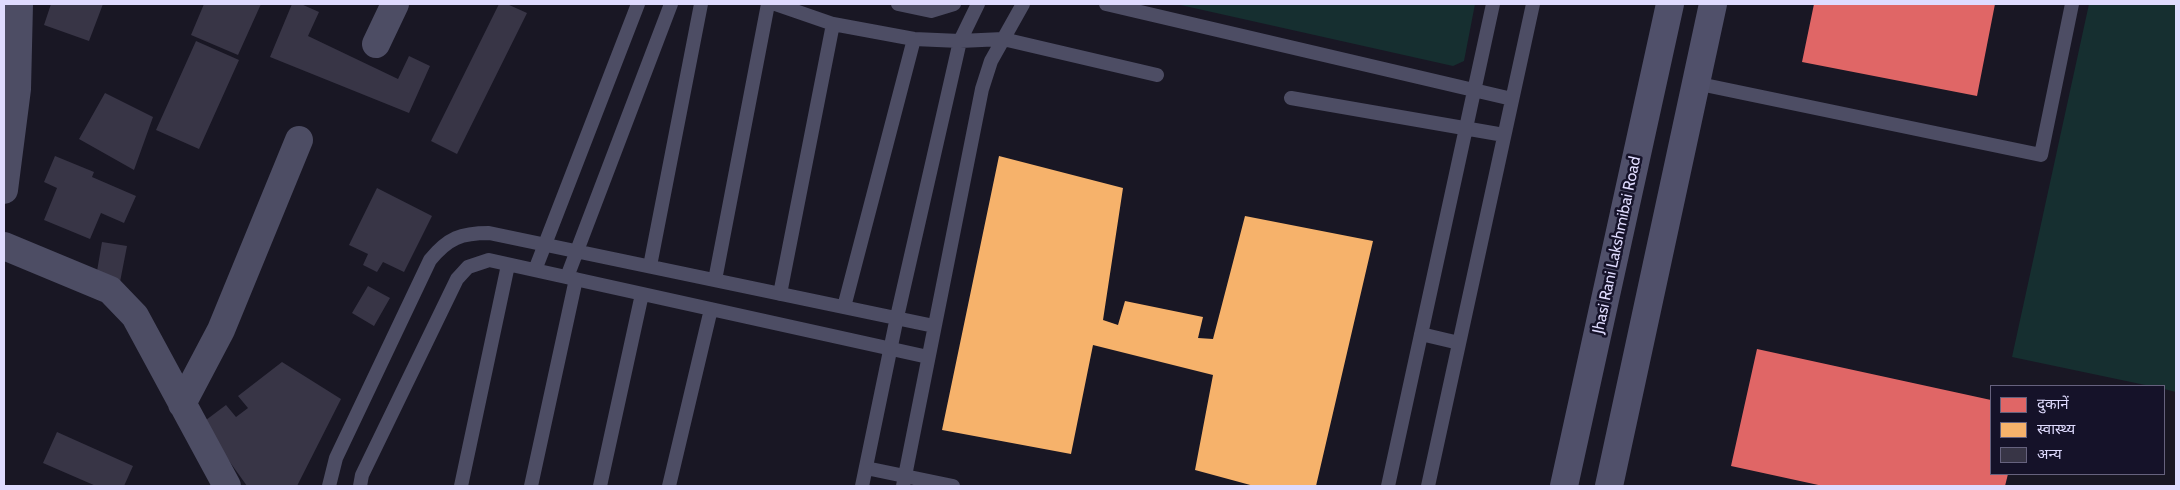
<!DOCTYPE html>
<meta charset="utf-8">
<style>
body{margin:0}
#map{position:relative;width:2180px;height:490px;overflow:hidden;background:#191724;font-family:Cabin,"Noto Sans Devanagari",sans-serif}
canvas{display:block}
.frame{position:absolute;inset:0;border:5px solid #dfdbfe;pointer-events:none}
.legend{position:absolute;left:1990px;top:385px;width:175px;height:90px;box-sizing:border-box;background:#151229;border:1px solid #66627e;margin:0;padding:6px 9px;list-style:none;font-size:15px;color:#dfdbfe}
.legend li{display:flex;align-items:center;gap:10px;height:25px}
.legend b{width:25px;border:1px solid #66627e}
</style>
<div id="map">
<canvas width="2180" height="490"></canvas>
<div class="frame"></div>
<ul class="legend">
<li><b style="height:14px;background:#e06666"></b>दुकानें</li>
<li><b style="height:14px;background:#f6b26b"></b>स्वास्थ्य</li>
<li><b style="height:14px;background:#383546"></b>अन्य</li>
</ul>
</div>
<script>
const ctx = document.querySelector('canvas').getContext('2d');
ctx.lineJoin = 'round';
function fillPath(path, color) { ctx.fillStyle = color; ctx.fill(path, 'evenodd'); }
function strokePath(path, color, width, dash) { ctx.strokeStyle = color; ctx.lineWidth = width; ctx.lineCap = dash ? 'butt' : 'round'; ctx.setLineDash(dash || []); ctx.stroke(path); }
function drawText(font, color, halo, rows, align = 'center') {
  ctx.font = font + ' Cabin,sans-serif'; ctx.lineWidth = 5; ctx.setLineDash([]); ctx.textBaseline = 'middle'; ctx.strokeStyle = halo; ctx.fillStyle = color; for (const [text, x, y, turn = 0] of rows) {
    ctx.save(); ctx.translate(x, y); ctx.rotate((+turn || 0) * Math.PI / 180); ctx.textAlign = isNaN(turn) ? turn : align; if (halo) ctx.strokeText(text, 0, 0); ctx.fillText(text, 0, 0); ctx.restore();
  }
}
fillPath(new Path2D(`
 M 1176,4 L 1475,4 L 1464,61 L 1453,66 Z
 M 2089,4 L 2176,4 L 2176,392 L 2164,389 L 2164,386 L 2150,386 L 2012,357 Z`), '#162f30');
fillPath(new Path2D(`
 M 1814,4 L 1995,4 L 1977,96 L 1802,62 Z
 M 1757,349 L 1991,400 L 1991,474 L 2008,474 L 2005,486 L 1823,486 L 1731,466 Z`), '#e06666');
fillPath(new Path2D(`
 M 999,156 L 1123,188 L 1103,320 L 1118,325 L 1125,301 L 1203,317 L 1198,338 L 1213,339 L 1245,216 L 1373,241 L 1316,486 L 1254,486 L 1195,470 L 1213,375 L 1093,345 L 1071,454 L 942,430 Z`), '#f6b26b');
fillPath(new Path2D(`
 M 51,4 L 103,4 L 89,41 L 44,25 Z
 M 204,4 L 261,4 L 238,55 L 191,35 Z
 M 292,4 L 301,4 L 319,12 L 308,36 L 398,79 L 409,56 L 430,66 L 409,113 L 270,57 Z
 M 499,4 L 507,4 L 527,13 L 457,154 L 431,141 Z
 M 196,41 L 239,60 L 199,149 L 156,130 Z
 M 105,93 L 153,117 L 134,170 L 79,139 Z
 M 55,156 L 94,172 L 92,177 L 136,196 L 124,223 L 101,213 L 90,239 L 44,220 L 57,188 L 44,182 Z
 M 377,188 L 432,216 L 404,272 L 383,262 L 377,272 L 363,265 L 368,254 L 349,245 Z
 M 102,242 L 127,246 L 120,282 L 96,277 Z
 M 368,286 L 390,298 L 374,326 L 352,313 Z
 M 282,362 L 341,399 L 297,486 L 247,486 L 202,423 L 226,405 L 236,417 L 248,408 L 238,396 Z
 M 57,432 L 133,466 L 124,486 L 96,486 L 43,463 Z`), '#383546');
strokePath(new Path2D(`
 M 775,4 L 833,24 L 914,39 L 960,41 L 1003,39 L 1157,75
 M 898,4 L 931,11 L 954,4
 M 1106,4 L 1512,99
 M 1695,83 L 2041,155 L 2072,4
 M 1291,98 L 1504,135
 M 650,266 L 701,4
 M 535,270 L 638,4
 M 567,277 L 671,4
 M 715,280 L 768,4
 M 780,294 L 833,24
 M 844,307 L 914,39
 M 1421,334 L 1459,343
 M 866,468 L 953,486
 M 329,486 L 336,458 L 430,260 C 448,238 461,233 489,233 L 934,326
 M 360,486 L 362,475 L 457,279 L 468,267 L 489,260 L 928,357
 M 461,486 L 508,265
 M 531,486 L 576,279
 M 600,486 L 642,294
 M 669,486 L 711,309
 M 862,486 L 897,317 L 960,41 L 978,4
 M 903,486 L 982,89 L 991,61 L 1023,4
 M 1388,486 L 1493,4
 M 1428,486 L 1533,4`), '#4d4d64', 14);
strokePath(new Path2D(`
 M 376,44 L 395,4
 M 4,190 L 17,89 L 19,4
 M 4,246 L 110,290 L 135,316 L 227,486
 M 182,404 L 221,330 L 299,140`), '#4d4d64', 28);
strokePath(new Path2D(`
 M 1564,486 L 1670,4
 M 1609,486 L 1713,4`), '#50506a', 28);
drawText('16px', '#dfdbfe', '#151229', [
 ["Jhasi Rani Lakshmibai Road",1617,245,-78]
]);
</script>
